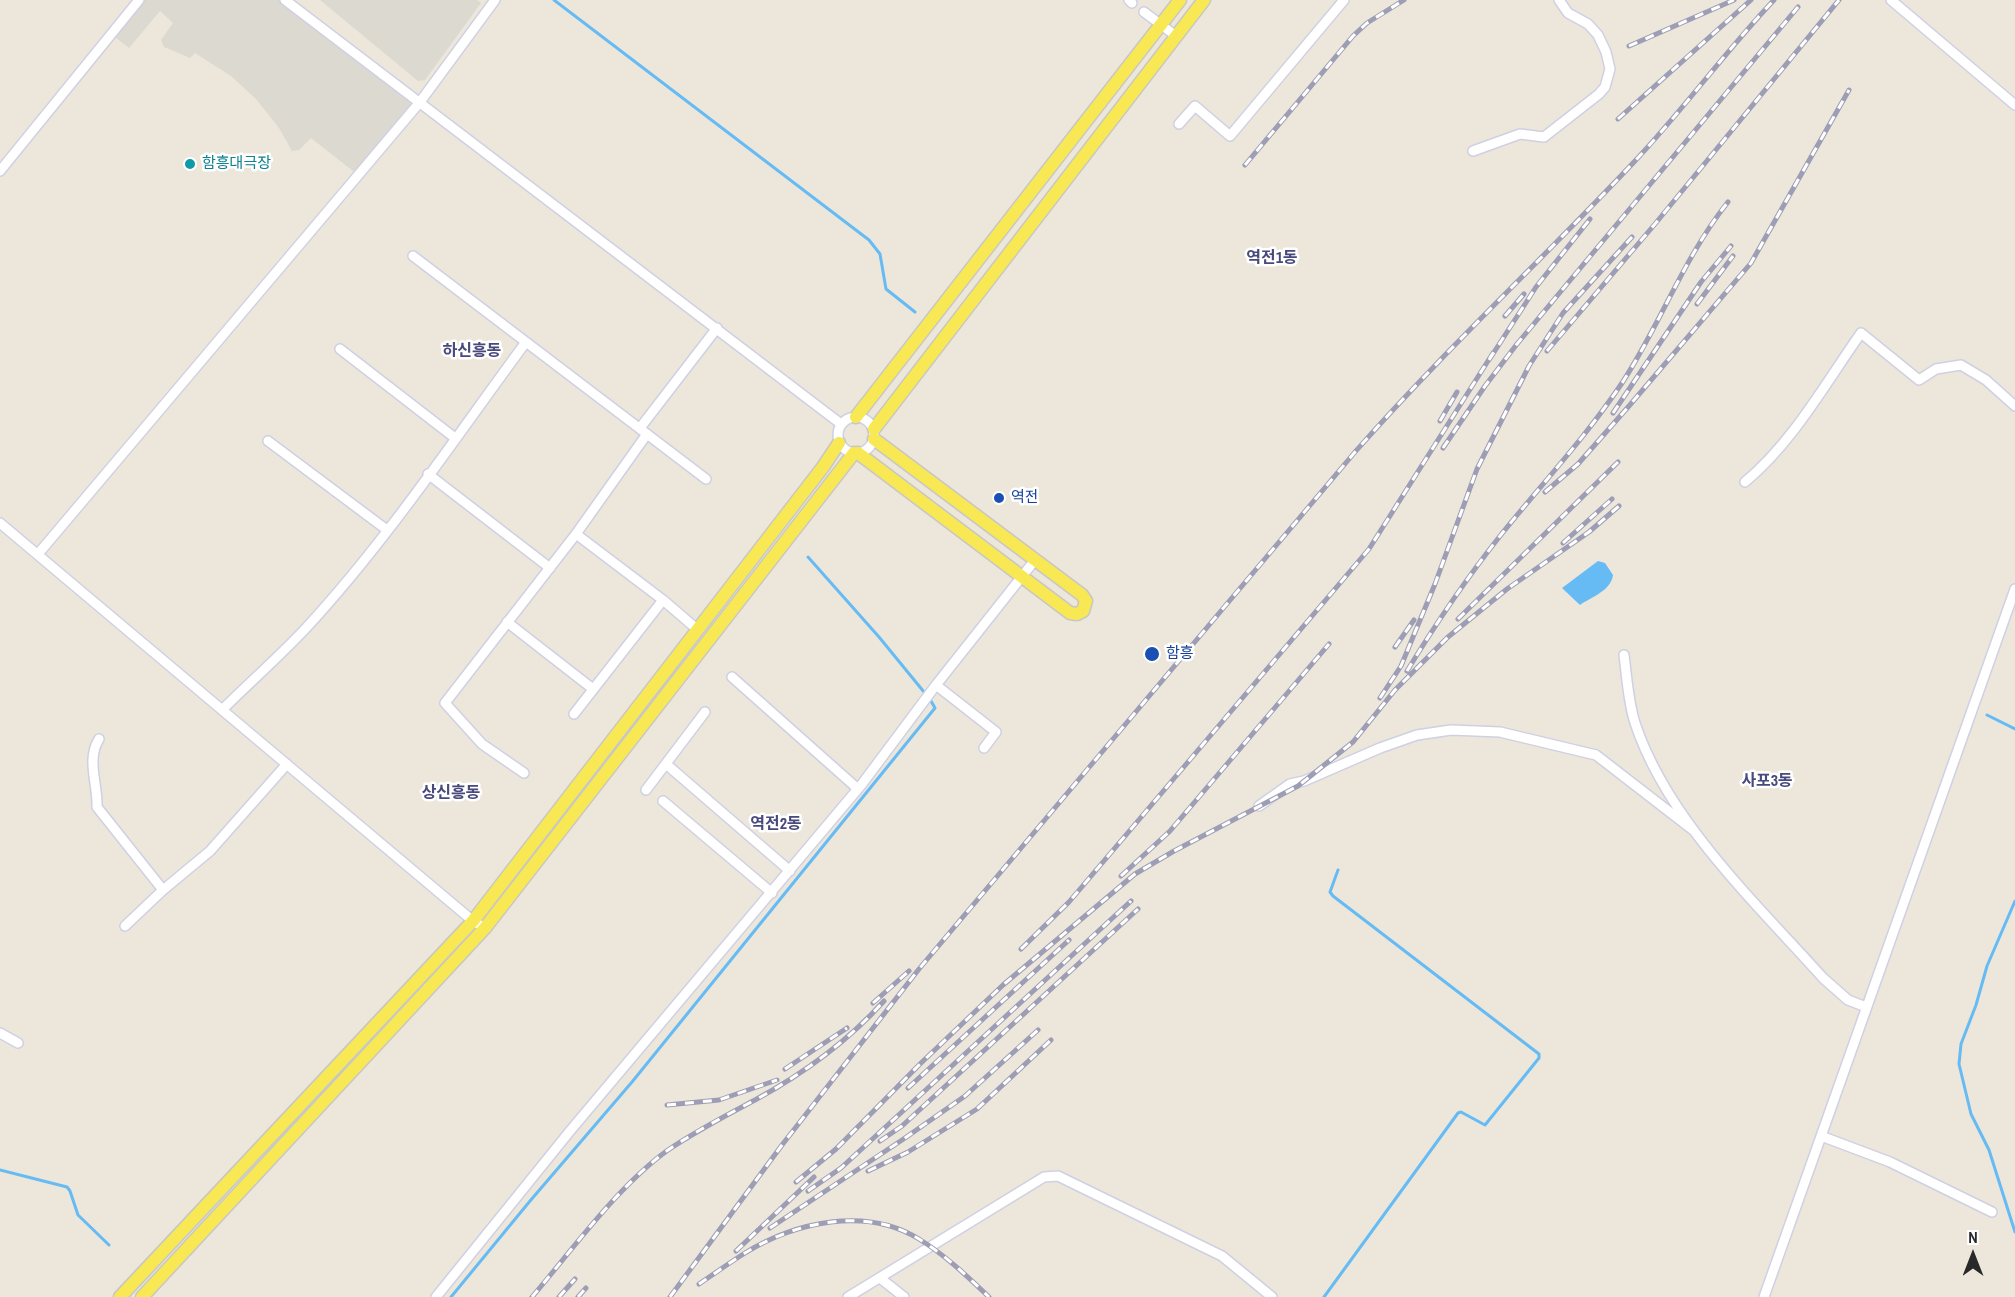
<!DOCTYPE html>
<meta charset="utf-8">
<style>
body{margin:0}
#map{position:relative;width:2015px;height:1297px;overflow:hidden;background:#ece7da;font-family:"Archivo Narrow",sans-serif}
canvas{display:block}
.north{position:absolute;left:1943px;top:1225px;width:60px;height:60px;-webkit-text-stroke:4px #fff;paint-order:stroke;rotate:0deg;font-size:16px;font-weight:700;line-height:24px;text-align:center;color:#292929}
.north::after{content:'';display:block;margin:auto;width:21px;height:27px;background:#292929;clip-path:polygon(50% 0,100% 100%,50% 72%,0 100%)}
</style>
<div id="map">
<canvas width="2015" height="1297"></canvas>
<div class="north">N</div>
</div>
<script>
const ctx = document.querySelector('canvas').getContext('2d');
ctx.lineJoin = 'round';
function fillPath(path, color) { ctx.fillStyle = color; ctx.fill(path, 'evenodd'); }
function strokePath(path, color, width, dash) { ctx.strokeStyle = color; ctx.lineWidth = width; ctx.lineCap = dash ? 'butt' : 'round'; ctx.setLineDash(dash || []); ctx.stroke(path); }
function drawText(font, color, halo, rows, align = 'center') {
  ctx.font = font + ' "Archivo Narrow","Noto Sans KR",sans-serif'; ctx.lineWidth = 5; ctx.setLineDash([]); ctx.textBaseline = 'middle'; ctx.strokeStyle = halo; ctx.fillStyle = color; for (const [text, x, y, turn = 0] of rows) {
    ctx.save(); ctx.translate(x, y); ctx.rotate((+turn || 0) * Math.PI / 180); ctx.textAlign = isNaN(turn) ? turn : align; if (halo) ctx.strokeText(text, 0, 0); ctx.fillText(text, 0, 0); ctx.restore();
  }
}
fillPath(new Path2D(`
 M 139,0 L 285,0 L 420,102 L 358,175 L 311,138 L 299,150 L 292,151 L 279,128 L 256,99 L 231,76 L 195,53 L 190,58 L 164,47 L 161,40 L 173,23 L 160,11 L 129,48 L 111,34 Z
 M 320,0 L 477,0 L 481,3 L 425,80 L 418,81 Z`), '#dcd9d1');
fillPath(new Path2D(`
 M 1598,561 L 1605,563 L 1613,575 C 1611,591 1591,597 1580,605 L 1562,588 Z`), '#67bbf4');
strokePath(new Path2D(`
 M 554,0 L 869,240 L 880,254 L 886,289 L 915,312
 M 808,557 L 879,637 L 924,692
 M 1987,715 L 2015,729
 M 2015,901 L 1987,966 L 1976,1005 L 1961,1044 L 1959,1064 L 1971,1114 L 1989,1150 L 2015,1232
 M 0,1170 L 67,1187 L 70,1191 L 78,1215 L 109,1245
 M 451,1297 L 530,1201 L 632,1082 L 935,708 L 931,701
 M 1324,1297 L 1458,1113 L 1461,1112 L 1485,1125 L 1539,1058 L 1539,1054 L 1333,896 L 1330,892 L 1338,870`), '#67bbf4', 3);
const minor = new Path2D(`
 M 285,0 L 841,424
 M 1129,0 L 1132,3
 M 1891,0 L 2015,105
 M 1144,12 L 1176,36
 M 1179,124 L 1195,106 L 1230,136 L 1344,0
 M 1473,151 L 1520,134 L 1544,137 L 1599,94 L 1605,87 L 1610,69 L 1606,52 L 1598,35 L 1588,24 L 1568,13 L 1559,0
 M 0,171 L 139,0
 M 413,256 L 706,479
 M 340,349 L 455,438
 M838 435a18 18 0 1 1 36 0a18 18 0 1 1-36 0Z
 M 640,428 L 717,328
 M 268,441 L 387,530
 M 428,474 L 550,568
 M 1745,482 C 1793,442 1825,384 1861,333 L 1919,380 L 1936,369 L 1961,365 L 1986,380 L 2015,406
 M 0,523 L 473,921 L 485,928
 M 576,534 L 663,600 L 698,630
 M 38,554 L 420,102 L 495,0
 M 507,622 L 593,689
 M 1624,655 C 1627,678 1628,701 1635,723 C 1667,820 1756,903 1823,978 L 1848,1000 L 1866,1007
 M 732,677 L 858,789
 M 936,685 L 996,732 L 984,748
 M 222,710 C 250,682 280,656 307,627 C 388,539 455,438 526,342
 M 574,714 L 663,600
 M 99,739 C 86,760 98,784 97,807 L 163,890
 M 666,764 L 790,871
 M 524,773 L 482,744 L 445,703 L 576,534 L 647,434
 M 646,790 L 705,712
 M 663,801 L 772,893
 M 1259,806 L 1290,784 L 1304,781 L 1380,748 L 1417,735 L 1451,730 L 1500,732 L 1596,755 L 1693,830
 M 125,926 L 163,890 L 210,851 L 287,764
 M 0,1033 L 18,1043
 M 1821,1136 L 1890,1162 L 1992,1212
 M 880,1278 L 904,1297
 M 436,1297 L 570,1131 L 862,784 L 936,685 L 1035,560
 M 848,1297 L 1044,1177 L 1058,1176 L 1222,1256 L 1272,1297
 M 1764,1297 L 2015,589`);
const major = new Path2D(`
 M 856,417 L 1180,0
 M 874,429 L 1204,0
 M 858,453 L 1070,613 L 1077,614 L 1083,611 L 1086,601 L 1082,595 L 874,439
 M 120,1297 L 473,921 L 823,467 L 839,443
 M 142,1297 L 485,928 L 854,453`);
strokePath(minor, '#cfd0e3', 12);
strokePath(major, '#c7c7c7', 15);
strokePath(minor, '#fff', 9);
strokePath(major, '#f7e854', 12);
const rail = new Path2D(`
 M 1629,46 L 1734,0
 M 1618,119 L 1751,0
 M 1245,165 L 1353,36 L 1367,23 L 1404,0
 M 1697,304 L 1733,256
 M 1505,316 L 1524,294
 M 1547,351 L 1655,224 L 1839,0
 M 1489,360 L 1536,287 L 1590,219
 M 1613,413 L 1701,282 L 1731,246
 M 1440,421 L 1457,392
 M 1443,448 L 1485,386 L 1517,344 L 1798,7
 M 1545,492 L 1578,464 L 1629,406 L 1751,263 L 1849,90
 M 1563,543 L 1612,499
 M 1458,619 L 1618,462
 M 1395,647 L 1414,620
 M 1407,671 C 1435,625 1466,579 1500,536 C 1540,486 1586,437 1622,383 C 1660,325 1684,257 1728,202
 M 1380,698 L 1401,666 L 1435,584 L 1477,469 L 1529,366 L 1563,313 L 1632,237
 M 1121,876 L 1170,831 L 1329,644
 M 1021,949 L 1069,902 L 1369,549 L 1493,353
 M 873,1003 L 909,971
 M 785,1069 L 847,1028
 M 908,1088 L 1069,940
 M 667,1105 L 719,1100 L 777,1080
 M 880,1141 L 902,1126 L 1138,909
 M 868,1171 L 908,1152 L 977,1109 L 1051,1040
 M 796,1182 L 836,1149 L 921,1063 L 1003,985 L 1135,874 L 1174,851 L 1298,786 L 1353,742 L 1395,690 L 1448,637 L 1507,589 L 1589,532 L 1619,506
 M 808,1191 L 841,1168 L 1131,901
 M 770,1228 L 905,1138 L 965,1096 L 1038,1030
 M 736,1251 L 814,1177
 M 699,1284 C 714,1274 729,1263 745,1253 C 795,1222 866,1206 919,1239 C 945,1255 967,1276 989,1297
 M 532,1297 C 573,1249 618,1186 668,1150 C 696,1131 725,1116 755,1100 C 803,1074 848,1041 884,1001
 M 559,1297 L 575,1279
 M 578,1297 L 586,1288
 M 670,1297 L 782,1145 L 919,969 L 1355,452 C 1444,351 1542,260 1634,162 C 1683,110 1725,52 1774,0`);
strokePath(rail, '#9d9db5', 5);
strokePath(rail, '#fff', 3, [9]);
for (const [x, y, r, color] of [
 [190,164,6,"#0f9aa8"],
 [999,498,6,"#1a4fb4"],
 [1152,654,8,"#1a4fb4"]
]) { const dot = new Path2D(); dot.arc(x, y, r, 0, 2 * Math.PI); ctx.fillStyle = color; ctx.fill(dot); strokePath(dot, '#fff', 2); }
drawText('15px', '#0d838f', '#fff', [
 ["함흥대극장",202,164]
], 'left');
drawText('15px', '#164399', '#fff', [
 ["역전",1011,498],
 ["함흥",1166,654]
], 'left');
drawText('bold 16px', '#48497c', '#fff', [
 ["역전1동",1272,259],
 ["하신흥동",472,352],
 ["사포3동",1767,782],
 ["상신흥동",451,794],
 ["역전2동",776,825]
]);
</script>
